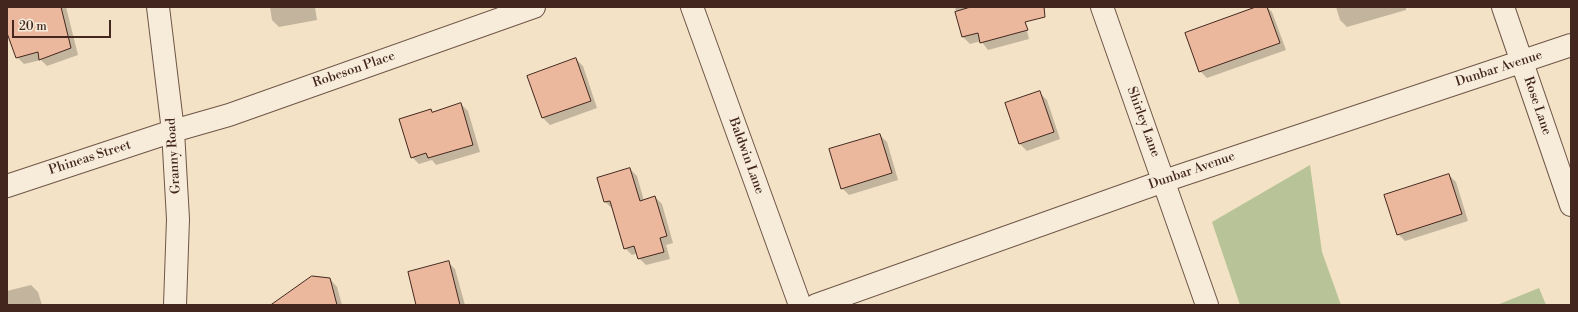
<!DOCTYPE html>
<style>
body{margin:0}
#map{position:relative;width:1578px;height:312px;overflow:hidden;background:#f3e2c5;font-family:"Libre Bodoni",serif}
canvas{display:block}
.frame{position:absolute;inset:0;border:8px solid #43271e;pointer-events:none}
.scale{position:absolute;left:12px;top:20px;width:99px;height:18px;box-sizing:border-box;border:2px solid #43271e;border-top:0;padding-left:5px;font-size:12px;line-height:14px;white-space:nowrap;color:#43271e;-webkit-text-stroke:3px #f7ecd9;paint-order:stroke}
</style>
<div id="map">
<canvas width="1578" height="312"></canvas>
<div class="frame"></div>
<div class="scale">20 m</div>
</div>
<script>
const ctx = document.querySelector('canvas').getContext('2d');
ctx.lineJoin = 'round';
function fillPath(path, color) { ctx.fillStyle = color; ctx.fill(path, 'evenodd'); }
function strokePath(path, color, width, dash) { ctx.strokeStyle = color; ctx.lineWidth = width; ctx.lineCap = dash ? 'butt' : 'round'; ctx.setLineDash(dash || []); ctx.stroke(path); }
function drawText(font, color, halo, rows, align = 'center') {
  ctx.font = font + ' "Libre Bodoni",serif'; ctx.lineWidth = 4; ctx.setLineDash([]); ctx.textBaseline = 'middle'; ctx.strokeStyle = halo; ctx.fillStyle = color; for (const [text, x, y, turn = 0] of rows) {
    ctx.save(); ctx.translate(x, y); ctx.rotate((+turn || 0) * Math.PI / 180); ctx.textAlign = isNaN(turn) ? turn : align; if (halo) ctx.strokeText(text, 0, 0); ctx.fillText(text, 0, 0); ctx.restore();
  }
}
fillPath(new Path2D(`
 M 1310,165 L 1322,252 L 1341,305 L 1240,305 L 1212,222 Z
 M 1539,288 L 1546,305 L 1497,305 Z`), '#b8c497');
fillPath(new Path2D(`
 M 7,7 L 66,7 L 78,55 L 47,66 L 41,60 L 24,64 L 17,57 L 7,30 Z
 M 270,7 L 315,7 L 317,20 L 279,27 L 272,20 Z
 M 955,7 L 1021,7 L 1029,39 L 988,50 L 981,41 L 970,44 L 963,37 Z
 M 1259,7 L 1267,7 L 1272,12 L 1286,50 L 1207,78 L 1200,71 Z
 M 1336,7 L 1406,7 L 1406,10 L 1347,27 L 1340,20 Z
 M 576,59 L 583,66 L 597,108 L 550,125 L 543,118 L 528,76 Z
 M 1040,93 L 1047,100 L 1060,139 L 1027,151 L 1020,144 Z
 M 461,104 L 468,111 L 480,152 L 436,165 L 432,160 L 419,164 L 412,157 L 430,110 L 433,113 Z
 M 880,135 L 887,142 L 898,180 L 849,195 L 842,188 Z
 M 630,169 L 637,176 L 644,201 L 655,197 L 662,204 L 673,243 L 666,245 L 670,259 L 646,265 L 639,258 L 638,253 L 632,255 L 625,248 L 613,209 L 605,202 L 598,178 Z
 M 1449,175 L 1456,182 L 1468,221 L 1405,241 L 1398,234 Z
 M 448,262 L 455,269 L 465,305 L 418,305 Z
 M 330,279 L 337,287 L 342,305 L 283,305 Z
 M 31,285 L 38,292 L 42,305 L 7,305 L 7,291 Z`), '#0003');
const building = new Path2D(`
 M 7,7 L 61,7 L 71,48 L 39,60 L 38,52 L 16,58 L 7,33 Z
 M 971,7 L 1044,7 L 1045,17 L 1025,22 L 1028,30 L 980,43 L 978,33 L 962,37 L 955,12 Z
 M 1256,7 L 1267,7 L 1280,43 L 1199,72 L 1185,33 Z
 M 576,58 L 591,101 L 542,118 L 527,76 Z
 M 1040,91 L 1054,132 L 1019,144 L 1005,103 Z
 M 461,103 L 473,145 L 428,158 L 426,153 L 411,158 L 399,119 L 431,109 L 432,112 Z
 M 880,134 L 892,173 L 841,189 L 829,149 Z
 M 630,168 L 640,201 L 655,196 L 667,236 L 660,238 L 664,252 L 638,259 L 634,246 L 624,249 L 610,201 L 604,202 L 597,178 Z
 M 1449,174 L 1462,214 L 1397,235 L 1384,195 Z
 M 449,261 L 460,305 L 416,305 L 408,272 Z
 M 312,276 L 330,278 L 337,305 L 271,305 Z`);
fillPath(building, '#ebb79d');
strokePath(building, '#43271e', 1);
const minor = new Path2D(`
 M 692,7 L 800,305
 M 1102,7 L 1207,305
 M 1503,7 L 1571,205
 M 7,186 L 173,131 L 229,115 L 534,7
 M 816,305 L 1164,181 L 1571,45`);
const tertiary = new Path2D(`
 M 158,7 L 173,131 L 178,219 L 175,305`);
strokePath(minor, '#6f5648', 24);
strokePath(tertiary, '#6f5648', 24);
strokePath(minor, '#f7ecd9', 22);
strokePath(tertiary, '#f7ecd9', 22);
drawText('13px', '#43271e', '#f7ecd9', [
 ["Dunbar Avenue",1499,69,-18],
 ["Robeson Place",354,70,-19],
 ["Rose Lane",1537,106,71],
 ["Shirley Lane",1143,122,70],
 ["Granny Road",174,156,-94],
 ["Baldwin Lane",746,156,70],
 ["Phineas Street",90,158,-18],
 ["Dunbar Avenue",1192,171,-19]
]);
</script>
